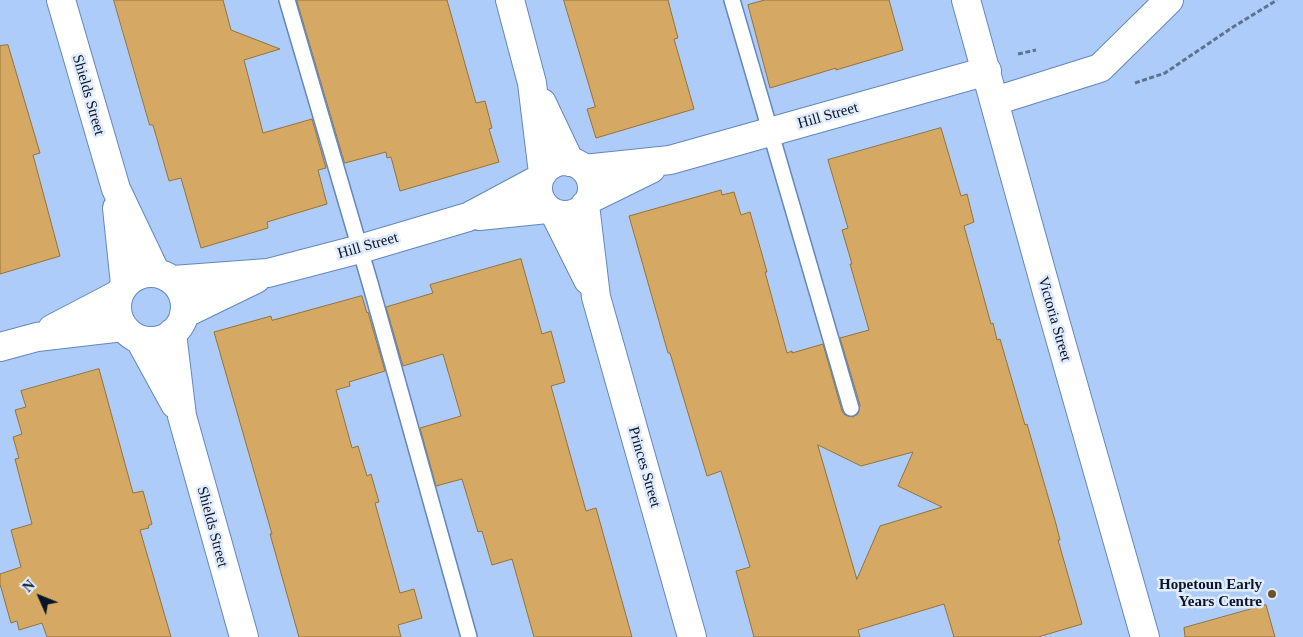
<!DOCTYPE html>
<style>
body{margin:0}
#map{position:relative;width:1303px;height:637px;overflow:hidden;background:#adccf9;font-family:"Times New Roman",serif}
canvas{display:block}
.north{position:absolute;left:15px;top:572px;width:50px;height:50px;-webkit-text-stroke:4px #e0ebfd;paint-order:stroke;rotate:314deg;font-size:14px;font-weight:700;line-height:20px;text-align:center;color:#081529}
.north::after{content:'';display:block;margin:auto;width:18px;height:22px;background:#081529;clip-path:polygon(50% 0,100% 100%,50% 72%,0 100%)}
</style>
<div id="map">
<canvas width="1303" height="637"></canvas>
<div class="north">N</div>
</div>
<script>
const ctx = document.querySelector('canvas').getContext('2d');
ctx.lineJoin = 'round';
function fillPath(path, color) { ctx.fillStyle = color; ctx.fill(path, 'evenodd'); }
function strokePath(path, color, width, dash) { ctx.strokeStyle = color; ctx.lineWidth = width; ctx.lineCap = dash ? 'butt' : 'round'; ctx.setLineDash(dash || []); ctx.stroke(path); }
function drawText(font, color, halo, rows, align = 'center') {
  ctx.font = font + ' "Times New Roman",serif'; ctx.lineWidth = 5; ctx.setLineDash([]); ctx.textBaseline = 'middle'; ctx.strokeStyle = halo; ctx.fillStyle = color; for (const [text, x, y, turn = 0] of rows) {
    ctx.save(); ctx.translate(x, y); ctx.rotate((+turn || 0) * Math.PI / 180); ctx.textAlign = isNaN(turn) ? turn : align; if (halo) ctx.strokeText(text, 0, 0); ctx.fillText(text, 0, 0); ctx.restore();
  }
}
const building = new Path2D(`
 M 114,0 L 223,0 L 231,30 L 280,49 L 244,60 L 263,133 L 312,119 L 326,168 L 318,170 L 327,204 L 267,222 L 268,228 L 201,248 L 181,178 L 169,181 L 153,125 L 150,125 Z
 M 297,0 L 447,0 L 476,103 L 485,101 L 492,128 L 489,129 L 499,162 L 400,191 L 391,157 L 387,158 L 386,152 L 345,163 Z
 M 564,0 L 668,0 L 678,38 L 674,39 L 694,109 L 596,138 L 587,109 L 595,107 Z
 M 765,0 L 889,0 L 903,50 L 836,70 L 836,68 L 770,88 L 748,5 Z
 M 8,45 L 40,153 L 33,155 L 60,256 L 0,274 L 0,46 Z
 M 941,128 L 961,196 L 967,194 L 974,222 L 964,226 L 991,324 L 993,323 L 997,340 L 1000,339 L 1025,425 L 1027,424 L 1056,524 L 1060,540 L 1058,540 L 1082,624 L 1038,637 L 954,637 L 944,604 L 858,630 L 860,637 L 754,637 L 736,571 L 750,567 L 721,471 L 707,476 L 670,353 L 668,353 L 629,216 L 721,190 L 722,195 L 734,192 L 741,215 L 750,212 L 767,272 L 765,272 L 787,353 L 792,351 L 792,353 L 823,344 L 842,411 L 845,415 L 853,417 L 858,414 L 860,405 L 840,338 L 869,330 L 850,264 L 852,264 L 842,230 L 848,228 L 828,160 ZM 818,445 L 861,466 L 913,452 L 898,486 L 942,507 L 880,526 L 857,579 Z
 M 521,259 L 542,334 L 551,331 L 565,382 L 551,386 L 586,511 L 596,508 L 632,637 L 534,637 L 512,559 L 492,565 L 482,531 L 478,532 L 462,479 L 436,486 L 420,428 L 461,416 L 443,354 L 403,366 L 386,307 L 433,293 L 430,285 Z
 M 362,296 L 367,313 L 368,312 L 385,371 L 349,382 L 350,386 L 336,390 L 352,448 L 358,446 L 367,476 L 371,474 L 379,502 L 375,503 L 400,593 L 414,589 L 422,618 L 398,625 L 401,637 L 299,637 L 270,534 L 272,534 L 214,332 L 271,316 L 272,320 Z
 M 99,369 L 133,493 L 143,491 L 152,524 L 148,526 L 149,528 L 140,530 L 171,637 L 47,637 L 42,623 L 19,630 L 17,621 L 11,623 L 0,584 L 0,574 L 21,567 L 11,530 L 32,524 L 15,459 L 19,458 L 13,437 L 22,434 L 15,410 L 26,407 L 21,391 Z
 M 1266,605 L 1275,637 L 1185,637 L 1184,628 Z`);
fillPath(building, '#d5a963');
strokePath(building, '#967237', 1);
const lane = new Path2D(`
 M 287,0 L 370,283 L 469,637
 M 732,0 L 851,408`);
const street = new Path2D(`
 M 61,0 L 116,189 L 156,273
 M 510,0 L 532,83 L 543,173
 M 966,0 L 1048,296 L 1145,637
 M 995,101 L 1100,68 L 1169,0
 M 542,103 L 570,162
 M538 188a27 27 0 1 1 54 0a27 27 0 1 1-54 0Z
 M 584,169 L 670,160 L 987,71
 M 590,199 L 651,169
 M 585,205 L 596,297 L 692,637
 M 117,208 L 125,284
 M 555,214 L 588,280
 M 479,216 L 547,209
 M117 307a34 34 0 1 1 68 0a34 34 0 1 1-68 0Z
 M 173,280 L 268,273 L 360,249 L 468,217 L 539,179
 M 184,314 L 256,279
 M 52,329 L 119,294
 M 172,333 L 182,416 L 244,637
 M 140,340 L 175,404
 M 0,347 L 37,337 L 123,327`);
strokePath(lane, '#6487bc', 18);
strokePath(street, '#6487bc', 30);
strokePath(new Path2D(`
 M 1018,54 L 1036,50
 M 1135,83 L 1165,73 L 1233,27 L 1277,0`), '#5d7394', 3, [5, 2.5]);
strokePath(lane, '#fff', 15);
strokePath(street, '#fff', 28);
for (const [x, y, r, color] of [
 [1272,594,5,"#6d5224"]
]) { const dot = new Path2D(); dot.arc(x, y, r, 0, 2 * Math.PI); ctx.fillStyle = color; ctx.fill(dot); strokePath(dot, '#e0ebfd', 2); }
drawText('15px', '#081529', '#e0ebfd', [
 ["Shields Street",88,95,74],
 ["Hill Street",828,116,-16],
 ["Hill Street",368,246,-16],
 ["Victoria Street",1054,319,74],
 ["Princes Street",644,467,74],
 ["Shields Street",212,527,75]
]);
drawText('bold 15px', '#081529', '#e0ebfd', [
 ["Hopetoun Early",1262,585],
 ["Years Centre",1262,602]
], 'right');
</script>
